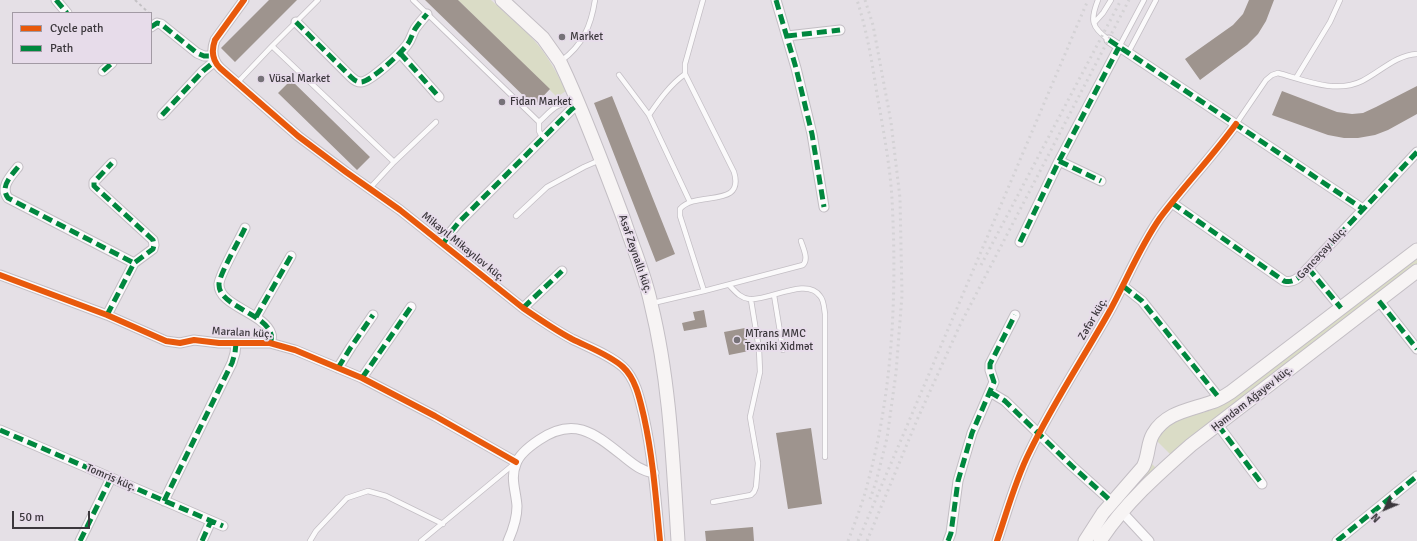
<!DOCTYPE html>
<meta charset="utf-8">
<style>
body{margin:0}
#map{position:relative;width:1417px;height:541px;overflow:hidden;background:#e5e0e6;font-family:Signika,sans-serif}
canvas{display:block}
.legend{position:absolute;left:12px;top:12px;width:140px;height:52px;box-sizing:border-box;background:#e7dcea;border:1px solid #a29aa4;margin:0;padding:5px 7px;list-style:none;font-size:12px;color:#3b373c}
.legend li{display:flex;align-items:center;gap:8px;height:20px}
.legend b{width:20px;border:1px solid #a29aa4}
.north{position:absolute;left:1365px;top:489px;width:40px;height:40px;-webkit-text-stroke:3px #e7dcea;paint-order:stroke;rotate:226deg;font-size:11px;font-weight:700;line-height:16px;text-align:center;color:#3b373c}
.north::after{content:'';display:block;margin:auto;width:14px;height:18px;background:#3b373c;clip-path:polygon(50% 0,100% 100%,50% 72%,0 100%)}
.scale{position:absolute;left:12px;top:511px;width:78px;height:18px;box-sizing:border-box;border:2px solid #3b373c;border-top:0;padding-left:5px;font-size:12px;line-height:14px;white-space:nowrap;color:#3b373c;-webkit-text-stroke:3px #e7dcea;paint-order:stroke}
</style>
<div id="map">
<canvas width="1417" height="541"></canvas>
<ul class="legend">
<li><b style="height:5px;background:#e8590c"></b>Cycle path</li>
<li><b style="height:5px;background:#00873e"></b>Path</li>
</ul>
<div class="north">N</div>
<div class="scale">50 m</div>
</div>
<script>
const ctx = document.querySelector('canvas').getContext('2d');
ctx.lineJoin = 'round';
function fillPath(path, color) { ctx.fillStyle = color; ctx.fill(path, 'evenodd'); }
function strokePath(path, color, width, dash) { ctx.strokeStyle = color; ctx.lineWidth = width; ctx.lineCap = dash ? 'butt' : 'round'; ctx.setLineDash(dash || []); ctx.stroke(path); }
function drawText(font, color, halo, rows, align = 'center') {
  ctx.font = font + ' Signika,sans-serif'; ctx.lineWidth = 4; ctx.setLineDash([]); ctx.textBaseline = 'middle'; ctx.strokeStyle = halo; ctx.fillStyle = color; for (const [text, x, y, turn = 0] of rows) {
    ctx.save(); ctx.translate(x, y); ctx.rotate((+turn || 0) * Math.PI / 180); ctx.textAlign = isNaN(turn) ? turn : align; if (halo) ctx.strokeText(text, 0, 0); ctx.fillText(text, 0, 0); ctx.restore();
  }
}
fillPath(new Path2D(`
 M 458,0 L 491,0 C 507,15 525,29 539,46 C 550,60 558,75 566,91 L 557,97 Z
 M 1417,255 L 1417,265 L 1171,455 L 1156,440 C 1169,415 1190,418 1214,409 C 1222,405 1230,399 1238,394 Z
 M 1152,464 L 1157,469 L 1124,502 L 1120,499 Z`), '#dadcc6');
fillPath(new Path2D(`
 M 269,0 L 297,0 L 235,62 L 221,48 Z
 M 425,0 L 458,0 L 550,89 L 534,106 Z
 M 1249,0 L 1274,0 L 1266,21 L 1258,34 L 1247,45 L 1200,80 L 1185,59 L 1233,25 L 1243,14 Z
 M 291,80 L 370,157 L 357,170 L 278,93 Z
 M 1417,86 L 1417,114 L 1388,130 L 1375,135 L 1358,138 L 1344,138 L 1328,135 L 1272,115 L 1282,91 L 1337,112 L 1352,114 L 1363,113 L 1376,107 Z
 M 612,96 L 675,254 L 656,262 L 594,103 Z
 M 704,310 L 707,327 L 684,331 L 682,323 L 695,320 L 693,312 Z
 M 745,328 L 749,351 L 729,355 L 724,332 Z
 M 811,428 L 822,504 L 788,509 L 776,433 Z
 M 753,527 L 754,541 L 706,541 L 705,531 Z`), '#9e948e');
const lane = new Path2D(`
 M 413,0 L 539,122 L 539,131 L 543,139
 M 703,0 L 685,64 L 685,74 L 734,172 C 745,209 696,190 680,209 L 680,216 L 704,291
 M 1098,0 C 1090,20 1091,27 1109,40
 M 1094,23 L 1103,13 L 1111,0
 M 272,46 L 394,162
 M 1119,47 L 1144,0
 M 1128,53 L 1156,0
 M 561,61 C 583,45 591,26 595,0
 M 619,75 L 649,115 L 690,202
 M 1296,78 L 1330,22 L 1340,0
 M 237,83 L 272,46 L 318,0
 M 649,115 C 660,99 670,85 685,74
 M 539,122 C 551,111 558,100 576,104
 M 1236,124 L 1266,80 L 1272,75 L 1278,73 C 1304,80 1336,94 1362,81 C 1380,72 1396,55 1417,54
 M 370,188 L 394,162 L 436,122
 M 516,216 L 547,187 L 584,167 L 600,160
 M 729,285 C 735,291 740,298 749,299 C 767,302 807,276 820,296 C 824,300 824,308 825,314 L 825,457
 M 774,295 L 783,350
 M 653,303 L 704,291 L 803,265 C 809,259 803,248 801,241
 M 713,502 L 751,495 L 754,492 L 756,487 L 758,463 L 750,417 L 760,372 L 759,349 L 751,300
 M 310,541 L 316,531 L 347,498 L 368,491 L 386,496 L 443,524
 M 421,541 L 514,464`);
const street = new Path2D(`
 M 56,0 L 67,13
 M 244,0 L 215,40 C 211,51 212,60 220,68 L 298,136 L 346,172 L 400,210 L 523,308 C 539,319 555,330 572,339 C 588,347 610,355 623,367 C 636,379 640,400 644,417 C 653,458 656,499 660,541
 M 776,0 L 796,68 L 812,134 L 824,207
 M 296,22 L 351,77 C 354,80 357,82 361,82 C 370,82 401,53 407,45 C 411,40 412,34 415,29 C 419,23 423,19 427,14
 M 151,27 L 157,23 L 161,24 L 197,53 L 204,56 L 213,56
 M 787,36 L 840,30
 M 1109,40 L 1363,209
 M 400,53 L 439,97
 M 103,71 L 112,63
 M 162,115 L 203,71 L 214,62
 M 1059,161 L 1101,181
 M 18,167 C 10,177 0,187 8,198 L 134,263
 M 1172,203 L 1284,281 C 1295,284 1301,275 1308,268 L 1417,152
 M 245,228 C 240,239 219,275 219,284 C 218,306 265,313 271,334 C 272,336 271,341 270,343
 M 1020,242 L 1059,161 L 1119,47
 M 443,244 L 450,233 L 459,222 L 572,109 L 578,104
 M 1308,268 L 1341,308
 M 0,275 L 107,315 L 166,341 L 180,343 L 194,340 L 219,343 L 270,343 L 295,350 L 362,378 L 435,416 L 516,462
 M 1123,286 L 1142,301 L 1220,399
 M 1379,301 L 1417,349
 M 523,308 L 562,271
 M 107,315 L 134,263 L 153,249 L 154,245 L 153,240 L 94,186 L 94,182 L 112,163
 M 256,317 L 291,256
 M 338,368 L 351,347 L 373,315
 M 362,378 L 411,307
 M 990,392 L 1005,401 L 1072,466 L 1112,502
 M 1218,425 L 1262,484
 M 0,430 L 223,526
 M 164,501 L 232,363 L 235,353 L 236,343
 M 1122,512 L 1149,541
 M 80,541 L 111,478
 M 202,541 L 211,521
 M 508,541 C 513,530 517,519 517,506 C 516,491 510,478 516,464 C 519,454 530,446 539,440 C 574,416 594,433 623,456 C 633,464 641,471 654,473
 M 948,541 L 951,533 L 958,481 L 972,433 L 994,382 L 990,370 L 990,364 L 1015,315
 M 997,541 C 1007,512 1015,481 1029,453 C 1052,405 1082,360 1108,314 C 1126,282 1139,248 1160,218 C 1184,186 1212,157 1236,124
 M 1337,541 L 1417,476`);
const secondary = new Path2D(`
 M 502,0 L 543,38 L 560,62 L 567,77 C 588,124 606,172 624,220 C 633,248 645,275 651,304 C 670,381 673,462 678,541
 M 1085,541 L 1103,513 L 1143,467 C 1149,456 1147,444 1153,434 C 1166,412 1190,410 1212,402 C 1219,400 1225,396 1231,392 L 1417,250
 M 1100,541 C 1124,504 1158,474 1191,445 L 1417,271`);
strokePath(lane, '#c3bec4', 6);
strokePath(street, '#c3bec4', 11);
strokePath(secondary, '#c3bec4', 15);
strokePath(new Path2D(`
 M 135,0 L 149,13`), '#c4c2c5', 2, [3, 3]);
strokePath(lane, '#fbfafb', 4.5);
strokePath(street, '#fbfafb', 9);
strokePath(secondary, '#f7f4f4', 13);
strokePath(new Path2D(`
 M 865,0 L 873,25 L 891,122 L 900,198 L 902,295 L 896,373 L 887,438 L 876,482 L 870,499
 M 981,265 L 1121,0
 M 848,541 C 856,520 864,499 869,478 C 893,388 897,292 892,199 C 890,165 883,128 877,94 C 872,62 867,31 857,0
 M 858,541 L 1088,0
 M 867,541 L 917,420 L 960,325 L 1129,0`), '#d4d2d5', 3, [2, 4]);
strokePath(new Path2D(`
 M 56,0 L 67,13
 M 776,0 L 796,68 L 812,134 L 824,207
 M 296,22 L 351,77 C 354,80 357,82 361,82 C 370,82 401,53 407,45 C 411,40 412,34 415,29 C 419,23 423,19 427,14
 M 151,27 L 157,23 L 161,24 L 197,53 L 204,56 L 213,56
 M 787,36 L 840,30
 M 1109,40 L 1363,209
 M 400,53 L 439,97
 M 103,71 L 112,63
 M 162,115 L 203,71 L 214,62
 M 1059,161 L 1101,181
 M 18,167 C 10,177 0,187 8,198 L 134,263
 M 1172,203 L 1284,281 C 1295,284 1301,275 1308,268 L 1417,152
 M 245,228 C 240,239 219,275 219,284 C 218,306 265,313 271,334 C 272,336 271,341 270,343
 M 1020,242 L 1059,161 L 1119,47
 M 443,244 L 450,233 L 459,222 L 572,109 L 578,104
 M 1308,268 L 1341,308
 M 1123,286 L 1142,301 L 1220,399
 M 1379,301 L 1417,349
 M 523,308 L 562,271
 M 107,315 L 134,263 L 153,249 L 154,245 L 153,240 L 94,186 L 94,182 L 112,163
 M 256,317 L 291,256
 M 338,368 L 351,347 L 373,315
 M 362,378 L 411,307
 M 990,392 L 1005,401 L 1072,466 L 1112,502
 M 1218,425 L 1262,484
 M 0,430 L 223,526
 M 164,501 L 232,363 L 235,353 L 236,343
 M 80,541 L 111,478
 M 202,541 L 211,521
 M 948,541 L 951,533 L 958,481 L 972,433 L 994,382 L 990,370 L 990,364 L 1015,315
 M 1337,541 L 1417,476`), '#00873e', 5, [10, 5]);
strokePath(new Path2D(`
 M 244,0 L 215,40 C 211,51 212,60 220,68 L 298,136 L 346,172 L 400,210 L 523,308 C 539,319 555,330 572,339 C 588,347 610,355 623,367 C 636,379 640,400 644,417 C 653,458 656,499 660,541
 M 0,275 L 107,315 L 166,341 L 180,343 L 194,340 L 219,343 L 270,343 L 295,350 L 362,378 L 435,416 L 516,462
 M 997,541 C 1007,512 1015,481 1029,453 C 1052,405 1082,360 1108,314 C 1126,282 1139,248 1160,218 C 1184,186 1212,157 1236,124`), '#e8590c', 6);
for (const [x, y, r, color] of [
 [562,37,4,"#767278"],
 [261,79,4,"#767278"],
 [502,102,4,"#767278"],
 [737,340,4,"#767278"]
]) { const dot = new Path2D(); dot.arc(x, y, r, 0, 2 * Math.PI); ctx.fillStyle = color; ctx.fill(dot); strokePath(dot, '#e7dcea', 1.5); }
drawText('11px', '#3b373c', '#e7dcea', [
 ["Market",570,37],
 ["Vüsal Market",269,79],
 ["Fidan Market",510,102],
 ["MTrans MMC",745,334],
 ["Texniki Xidmət",745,347]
], 'left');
drawText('11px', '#3b373c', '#e7dcea', [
 ["Mikayıl Mikayılov küç.",463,247,39],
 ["Gəncəçay küç.",1322,253,-47],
 ["Asəf Zeynallı küç.",635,254,71],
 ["Zəfər küç.",1093,319,-60],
 ["Maralan küç.",242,333,3],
 ["Həmdəm Ağayev küç.",1252,399,-38],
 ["Tomris küç.",111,478,23]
]);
</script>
